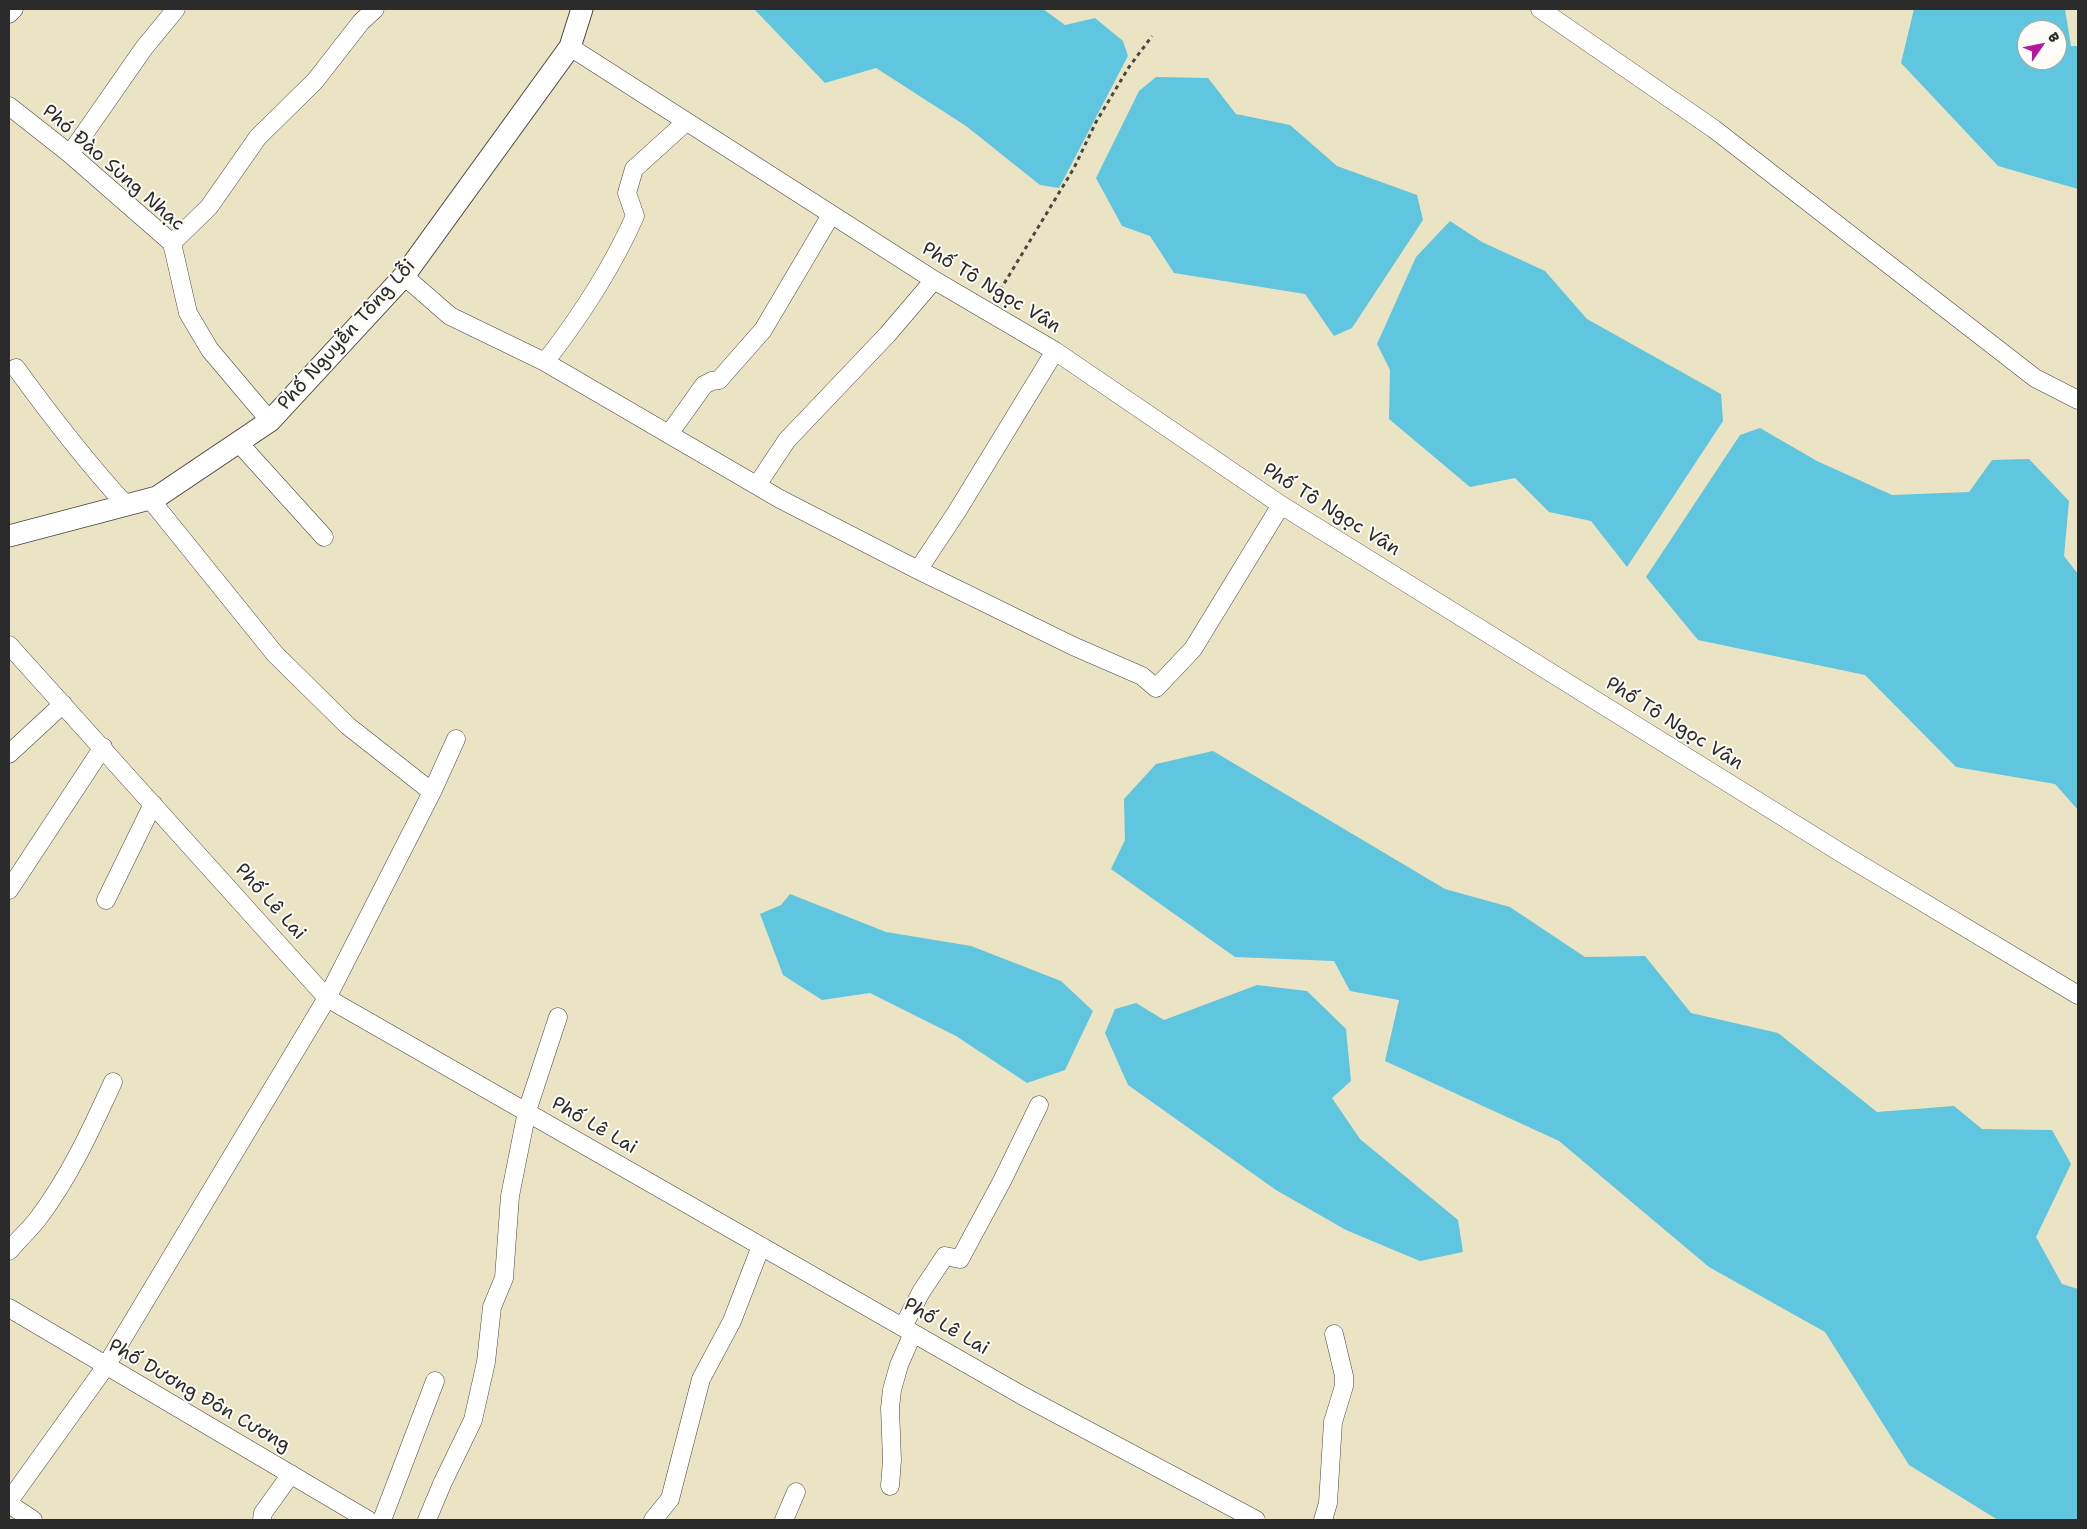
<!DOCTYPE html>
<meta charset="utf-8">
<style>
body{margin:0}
#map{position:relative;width:2087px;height:1529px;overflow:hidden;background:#eae4c4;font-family:"Shantell Sans",sans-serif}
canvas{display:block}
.frame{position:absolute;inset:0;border:10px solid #2b2b2b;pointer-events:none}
.north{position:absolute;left:2017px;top:20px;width:50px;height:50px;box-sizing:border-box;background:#fdfcf7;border:1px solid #a9a8a5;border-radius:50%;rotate:57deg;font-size:14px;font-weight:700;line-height:20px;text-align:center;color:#2b2b2b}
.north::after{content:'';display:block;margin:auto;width:18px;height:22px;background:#b5179e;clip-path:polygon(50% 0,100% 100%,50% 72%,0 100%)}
</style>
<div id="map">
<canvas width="2087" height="1529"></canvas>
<div class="frame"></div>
<div class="north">B</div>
</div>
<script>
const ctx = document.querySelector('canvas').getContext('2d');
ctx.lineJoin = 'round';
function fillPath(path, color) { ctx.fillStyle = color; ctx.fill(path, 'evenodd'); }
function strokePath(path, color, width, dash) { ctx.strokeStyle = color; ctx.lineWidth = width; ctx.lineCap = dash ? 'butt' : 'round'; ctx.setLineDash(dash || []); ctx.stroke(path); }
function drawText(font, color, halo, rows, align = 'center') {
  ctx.font = font + ' "Shantell Sans",sans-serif'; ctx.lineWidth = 4; ctx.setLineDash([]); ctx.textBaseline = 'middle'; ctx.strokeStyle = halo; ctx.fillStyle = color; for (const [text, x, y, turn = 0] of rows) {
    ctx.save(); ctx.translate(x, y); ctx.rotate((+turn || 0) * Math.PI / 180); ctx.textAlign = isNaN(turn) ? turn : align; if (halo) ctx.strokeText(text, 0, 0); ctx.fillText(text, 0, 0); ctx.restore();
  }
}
fillPath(new Path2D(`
 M 754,9 L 1043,9 L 1065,25 L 1095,18 L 1123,41 L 1128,56 L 1059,188 L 1040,185 L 966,126 L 876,68 L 825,83 Z
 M 1914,9 L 2065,9 L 2071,46 L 2078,46 L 2078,189 L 1998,166 L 1901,63 ZM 2027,30 L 2057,30 L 2057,60 L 2027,60 Z
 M 1156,77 L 1208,78 L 1236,114 L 1290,125 L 1337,166 L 1417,195 L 1423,220 L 1352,328 L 1334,336 L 1305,294 L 1174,273 L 1150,236 L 1122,226 L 1096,178 L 1139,91 Z
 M 1450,221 L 1482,242 L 1545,271 L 1587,319 L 1721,394 L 1723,421 L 1627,567 L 1591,521 L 1549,512 L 1515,478 L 1470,487 L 1389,419 L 1390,370 L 1377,344 L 1416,257 Z
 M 1760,428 L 1817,461 L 1892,495 L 1969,492 L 1992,460 L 2029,459 L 2069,501 L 2064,556 L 2078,574 L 2078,810 L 2055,784 L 1956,767 L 1865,675 L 1698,640 L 1646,577 L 1740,435 Z
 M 1213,751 L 1445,889 L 1510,907 L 1585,957 L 1645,956 L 1691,1013 L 1778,1033 L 1877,1112 L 1954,1106 L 1982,1129 L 2052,1130 L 2071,1164 L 2036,1237 L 2062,1284 L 2078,1289 L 2078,1520 L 1998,1520 L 1909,1465 L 1825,1332 L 1709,1267 L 1559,1141 L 1385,1061 L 1399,1000 L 1350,991 L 1334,961 L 1235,957 L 1111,869 L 1125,840 L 1124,799 L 1156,764 Z
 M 790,894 L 886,932 L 971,946 L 1061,981 L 1093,1011 L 1065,1070 L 1027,1083 L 956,1036 L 870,993 L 822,1000 L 783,975 L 760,914 L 781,905 Z
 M 1257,985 L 1307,991 L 1346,1029 L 1351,1081 L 1332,1098 L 1360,1139 L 1458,1220 L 1463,1252 L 1420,1261 L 1346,1230 L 1276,1190 L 1128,1085 L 1105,1033 L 1115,1009 L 1136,1003 L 1164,1020 Z`), '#60c5de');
const minor = new Path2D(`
 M 1540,9 L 1714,129 L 2035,378 L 2078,400
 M 9,14 L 14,9
 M 570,47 L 934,280 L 1055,351 L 1281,505 L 1846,856 L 2078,995
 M 9,106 L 70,154 L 172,243 L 188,313 L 210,350 L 270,421
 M 70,154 L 144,48 L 176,9
 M 172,243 L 209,207 L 258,137 L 315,81 L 361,22 L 375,9
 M 404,276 L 450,316 L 545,362 L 780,499 L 918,570 L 1073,646 L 1142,676 L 1156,688 L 1193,649 L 1281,505
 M 545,362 C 580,317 612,268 635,216 L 627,193 L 634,169 L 686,122
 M 16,368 C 51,416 86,462 126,505
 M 669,434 L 704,385 L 712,381 L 719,380 L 763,330 L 831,215
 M 238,442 L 324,537
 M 757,485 L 787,440 L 887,335 L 934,280
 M 150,499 L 275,654 L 348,726 L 432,792
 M 918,570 L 956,513 L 1055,351
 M 9,645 L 327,998 L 1023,1396 L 1256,1520
 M 9,754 L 63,704
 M 9,890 L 103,747
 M 106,900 L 153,804
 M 9,1251 C 18,1240 28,1231 37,1220 C 69,1178 91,1130 113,1082
 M 9,1308 L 368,1520
 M 903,1327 L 921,1292 L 945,1256 L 960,1259 L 1002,1181 L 1039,1105
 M 890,1486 L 892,1460 L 890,1408 L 892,1390 L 899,1365 L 913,1333
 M 9,1501 L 106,1366 L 327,998 L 432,792 L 456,739
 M 9,1504 L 33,1520
 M 262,1520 L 263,1513 L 291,1474
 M 382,1520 L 435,1381
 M 427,1520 L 442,1484 L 473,1420 L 486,1362 L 492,1307 L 504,1278 L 510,1196 L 527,1111 L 558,1017
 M 653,1520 L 670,1499 L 701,1379 L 732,1321 L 761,1246
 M 784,1520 L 796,1492
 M 1323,1520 L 1328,1503 L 1333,1422 L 1344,1386 L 1344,1376 L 1334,1334`);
const tertiary = new Path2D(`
 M 9,536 L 157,497 L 270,421 L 404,276 L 570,47 L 582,9`);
strokePath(minor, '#484742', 19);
strokePath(tertiary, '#484742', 23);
strokePath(new Path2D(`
 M 996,297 L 1074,168 L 1096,122 L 1129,67 L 1152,36`), '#484742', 3, [4, 4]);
strokePath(minor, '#fff', 18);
strokePath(tertiary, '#fff', 21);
drawText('19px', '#2b2b2b', '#fdfcf7', [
 ["Phó Đào Sùng Nhạc",113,168,41],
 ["Phố Tô Ngọc Vân",991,288,31],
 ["Phố Nguyễn Tông Lỗi",347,335,-48],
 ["Phố Tô Ngọc Vân",1331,510,32],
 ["Phố Tô Ngọc Vân",1674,724,32],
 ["Phố Lê Lai",270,902,48],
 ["Phố Lê Lai",594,1126,30],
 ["Phố Lê Lai",946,1327,30],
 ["Phố Dương Đôn Cương",199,1396,30]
]);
</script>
